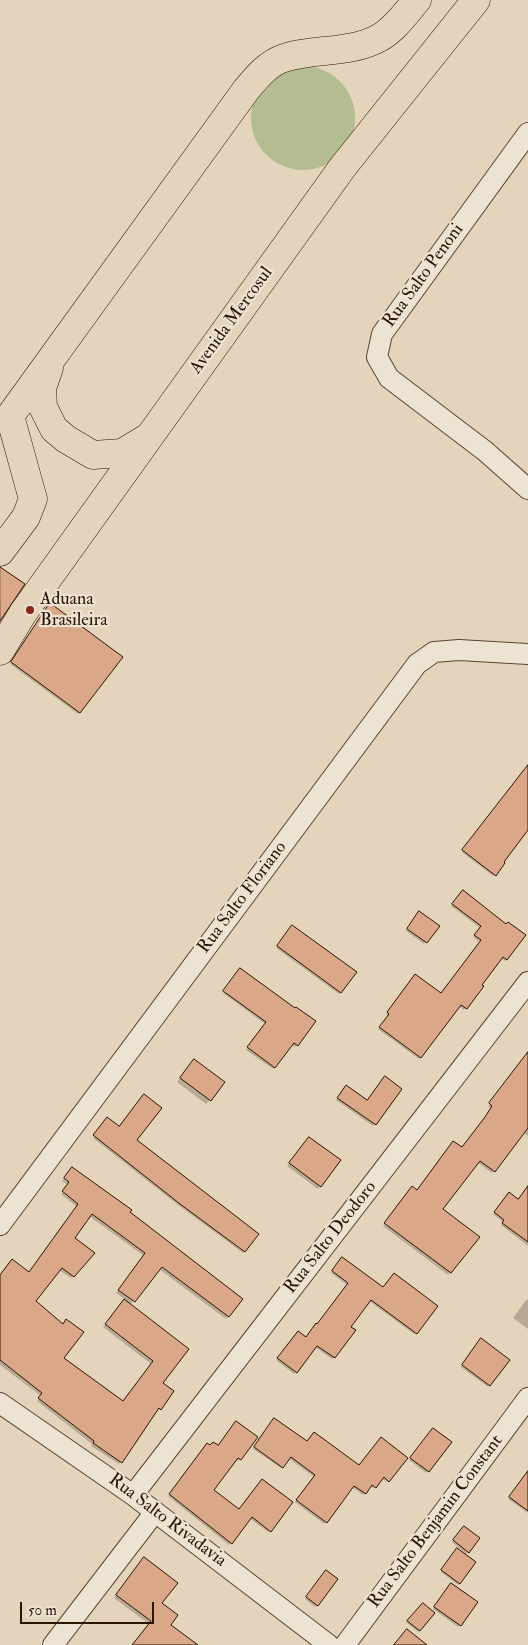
<!DOCTYPE html>
<style>
body{margin:0}
#map{position:relative;width:528px;height:1645px;overflow:hidden;background:#e4d4bc;font-family:"IM FELL Double Pica",serif}
canvas{display:block}
.scale{position:absolute;left:20px;top:1602px;width:134px;height:22px;box-sizing:border-box;border:2px solid #2b1400;border-top:0;padding-left:6px;font-size:15px;line-height:18px;white-space:nowrap;color:#2b1400;-webkit-text-stroke:4px #ede3d3;paint-order:stroke}
</style>
<div id="map">
<canvas width="528" height="1645"></canvas>
<div class="scale">50 m</div>
</div>
<script>
const ctx = document.querySelector('canvas').getContext('2d');
ctx.lineJoin = 'round';
function fillPath(path, color) { ctx.fillStyle = color; ctx.fill(path, 'evenodd'); }
function strokePath(path, color, width, dash) { ctx.strokeStyle = color; ctx.lineWidth = width; ctx.lineCap = dash ? 'butt' : 'round'; ctx.setLineDash(dash || []); ctx.stroke(path); }
function drawText(font, color, halo, rows, align = 'center') {
  ctx.font = font + ' "IM FELL Double Pica",serif'; ctx.lineWidth = 4.5; ctx.setLineDash([]); ctx.textBaseline = 'middle'; ctx.strokeStyle = halo; ctx.fillStyle = color; for (const [text, x, y, turn = 0] of rows) {
    ctx.save(); ctx.translate(x, y); ctx.rotate((+turn || 0) * Math.PI / 180); ctx.textAlign = isNaN(turn) ? turn : align; if (halo) ctx.strokeText(text, 0, 0); ctx.fillText(text, 0, 0); ctx.restore();
  }
}
fillPath(new Path2D(`
 M251 118a52 52 0 1 1 104 0a52 52 0 1 1-104 0Z`), '#b4bd91');
fillPath(new Path2D(`
 M 48,606 L 121,657 L 78,714 L 10,664 Z
 M 528,767 L 528,828 L 493,876 L 462,852 Z
 M 461,894 L 506,959 L 505,961 L 501,958 L 480,985 L 482,987 L 464,1010 L 459,1006 L 419,1059 L 378,1029 L 388,1016 L 386,1014 L 414,977 L 441,995 L 480,942 L 473,937 L 480,928 L 451,906 Z
 M 418,914 L 438,926 L 424,944 L 406,931 Z
 M 291,929 L 341,992 L 339,994 L 276,948 Z
 M 238,971 L 314,1022 L 297,1045 L 295,1047 L 291,1044 L 273,1069 L 246,1050 L 265,1024 L 223,993 Z
 M 194,1060 L 210,1100 L 206,1104 L 177,1082 Z
 M 519,1065 L 528,1068 L 528,1136 L 523,1133 L 492,1173 L 477,1162 L 442,1210 L 478,1237 L 448,1275 L 383,1226 L 410,1189 L 417,1191 L 462,1149 L 483,1120 L 491,1108 L 488,1106 Z
 M 345,1088 L 367,1101 L 401,1089 L 373,1126 L 336,1100 Z
 M 106,1120 L 135,1140 L 244,1251 L 243,1253 L 178,1205 L 93,1138 Z
 M 306,1141 L 320,1186 L 318,1189 L 287,1166 Z
 M 70,1171 L 128,1212 L 241,1300 L 226,1319 L 159,1269 L 130,1305 L 187,1349 L 161,1383 L 160,1409 L 156,1410 L 119,1464 L 91,1446 L 92,1444 L 37,1401 L 41,1396 L 0,1365 L 0,1276 L 29,1273 L 77,1207 L 61,1194 L 68,1185 L 62,1181 ZM 89,1216 L 144,1256 L 116,1293 L 125,1299 L 103,1327 L 151,1364 L 122,1402 L 62,1358 L 35,1301 L 59,1270 L 71,1278 L 93,1253 L 73,1239 Z
 M 507,1195 L 518,1201 L 528,1200 L 528,1246 L 501,1225 L 503,1222 L 493,1214 Z
 M 341,1260 L 383,1289 L 416,1333 L 414,1334 L 369,1301 L 349,1327 L 354,1331 L 332,1359 L 315,1347 L 294,1374 L 276,1360 L 296,1334 L 305,1339 L 317,1326 L 347,1285 L 331,1273 Z
 M 527,1299 L 528,1300 L 528,1329 L 513,1318 Z
 M 480,1342 L 489,1385 L 488,1387 L 461,1367 Z
 M 273,1421 L 307,1442 L 359,1467 L 381,1439 L 389,1481 L 387,1482 L 381,1478 L 373,1488 L 370,1486 L 363,1495 L 352,1487 L 324,1524 L 295,1502 L 314,1477 L 288,1458 L 281,1468 L 253,1449 Z
 M 235,1425 L 240,1459 L 238,1461 L 236,1459 L 212,1491 L 239,1511 L 261,1482 L 270,1531 L 268,1532 L 249,1518 L 229,1545 L 168,1496 L 205,1446 L 218,1447 Z
 M 431,1431 L 450,1442 L 426,1473 L 409,1460 Z
 M 528,1472 L 528,1513 L 508,1499 Z
 M 465,1527 L 479,1538 L 466,1554 L 452,1542 Z
 M 456,1552 L 459,1583 L 458,1585 L 441,1572 Z
 M 141,1562 L 169,1625 L 196,1645 L 133,1645 L 149,1624 L 114,1598 Z
 M 325,1573 L 317,1605 L 315,1607 L 305,1599 Z
 M 449,1586 L 460,1625 L 458,1627 L 433,1609 Z
 M 423,1604 L 434,1613 L 418,1632 L 407,1623 Z`), '#0003');
const building = new Path2D(`
 M 0,567 L 25,584 L 0,621 Z
 M 50,603 L 123,657 L 80,713 L 11,662 Z
 M 528,765 L 528,830 L 504,862 L 505,863 L 496,876 L 462,850 Z
 M 463,890 L 506,924 L 508,922 L 526,935 L 507,960 L 503,957 L 482,985 L 484,986 L 467,1009 L 461,1005 L 421,1058 L 379,1027 L 389,1014 L 387,1012 L 415,974 L 441,993 L 481,940 L 474,935 L 481,926 L 452,904 Z
 M 419,911 L 440,926 L 427,943 L 407,929 Z
 M 292,925 L 357,972 L 341,993 L 277,946 Z
 M 240,968 L 295,1008 L 296,1007 L 316,1021 L 298,1046 L 294,1043 L 275,1068 L 247,1047 L 266,1022 L 223,991 Z
 M 528,1052 L 528,1128 L 495,1172 L 480,1161 L 443,1209 L 480,1237 L 451,1273 L 384,1223 L 412,1186 L 417,1190 L 453,1141 L 462,1147 L 485,1117 L 492,1106 L 489,1103 Z
 M 194,1059 L 225,1082 L 211,1101 L 180,1078 Z
 M 385,1076 L 402,1089 L 376,1125 L 337,1098 L 346,1085 L 367,1100 Z
 M 144,1094 L 162,1108 L 137,1140 L 259,1234 L 245,1252 L 180,1204 L 93,1135 L 107,1117 L 119,1126 Z
 M 309,1137 L 341,1160 L 321,1187 L 289,1163 Z
 M 72,1167 L 132,1210 L 130,1212 L 243,1299 L 229,1317 L 162,1267 L 135,1302 L 118,1290 L 145,1253 L 92,1214 L 75,1238 L 95,1253 L 74,1277 L 62,1268 L 36,1301 L 63,1324 L 66,1319 L 84,1332 L 64,1358 L 123,1401 L 153,1361 L 105,1324 L 124,1299 L 189,1349 L 163,1383 L 174,1391 L 161,1410 L 159,1408 L 122,1463 L 93,1443 L 94,1441 L 38,1398 L 42,1393 L 0,1360 L 0,1275 L 12,1259 L 29,1272 L 78,1204 L 62,1191 L 69,1182 L 64,1178 Z
 M 528,1186 L 528,1242 L 502,1223 L 504,1220 L 494,1212 L 509,1192 L 518,1199 Z
 M 342,1257 L 383,1287 L 394,1273 L 438,1306 L 417,1334 L 371,1300 L 351,1327 L 356,1330 L 335,1358 L 317,1346 L 297,1373 L 277,1358 L 298,1331 L 306,1337 L 316,1323 L 317,1324 L 348,1283 L 332,1271 Z
 M 481,1338 L 510,1360 L 490,1386 L 462,1365 Z
 M 274,1418 L 307,1441 L 314,1432 L 359,1465 L 381,1437 L 408,1458 L 389,1482 L 384,1477 L 376,1488 L 372,1485 L 366,1494 L 354,1486 L 327,1523 L 296,1500 L 315,1475 L 291,1457 L 283,1468 L 254,1447 Z
 M 236,1421 L 258,1437 L 241,1460 L 238,1458 L 214,1490 L 239,1509 L 262,1479 L 293,1502 L 271,1532 L 252,1517 L 232,1544 L 169,1494 L 207,1443 L 210,1445 L 213,1442 L 218,1445 Z
 M 433,1428 L 452,1442 L 429,1472 L 410,1458 Z
 M 528,1471 L 528,1511 L 509,1497 Z
 M 464,1526 L 480,1538 L 469,1553 L 453,1540 Z
 M 457,1548 L 476,1562 L 460,1584 L 441,1570 Z
 M 144,1557 L 178,1583 L 162,1603 L 178,1615 L 171,1625 L 198,1645 L 132,1645 L 151,1621 L 116,1595 Z
 M 326,1570 L 338,1579 L 318,1606 L 306,1597 Z
 M 451,1583 L 478,1602 L 461,1626 L 434,1607 Z
 M 423,1603 L 435,1613 L 420,1631 L 407,1621 Z
 M 407,1629 L 427,1645 L 394,1645 Z`);
fillPath(building, '#dba789');
strokePath(building, '#2b1400', 1);
const minor = new Path2D(`
 M 528,133 L 382,334 L 377,357 L 389,378 L 485,451 L 528,489
 M 0,1225 L 417,664 L 434,652 L 459,650 L 528,654
 M 0,1403 L 133,1495 L 329,1645
 M 133,1495 L 528,982
 M 53,1645 L 155,1512
 M 345,1645 L 528,1398`);
const trunk = new Path2D(`
 M 49,368 L 42,388 L 43,407 L 54,429 L 66,439 L 93,455 L 122,453 L 147,438
 M 0,552 L 26,517 L 33,499 L 10,416 L 246,90 C 256,78 268,63 284,58 C 314,48 350,54 379,38 C 394,30 406,13 417,0
 M 0,651 L 23,613 L 342,168 L 476,0`);
strokePath(minor, '#59442f', 22);
strokePath(trunk, '#2b1400', 29);
strokePath(minor, '#ede3d3', 20);
strokePath(trunk, '#e4d4bc', 28);
for (const [x, y, r, color] of [
 [30,610,5,"#8f2418"]
]) { const dot = new Path2D(); dot.arc(x, y, r, 0, 2 * Math.PI); ctx.fillStyle = color; ctx.fill(dot); strokePath(dot, '#ede3d3', 2); }
drawText('18px', '#2b1400', '#ede3d3', [
 ["Rua Salto Penoni",424,276,-54],
 ["Avenida Mercosul",232,321,-54],
 ["Rua Salto Floriano",243,898,-53],
 ["Rua Salto Deodoro",331,1238,-52],
 ["Rua Salto Rivadavia",167,1521,37],
 ["Rua Salto Benjamin Constant",436,1522,-53]
]);
drawText('18px', '#2b1400', '#ede3d3', [
 ["Aduana",40,600],
 ["Brasileira",40,621]
], 'left');
</script>
